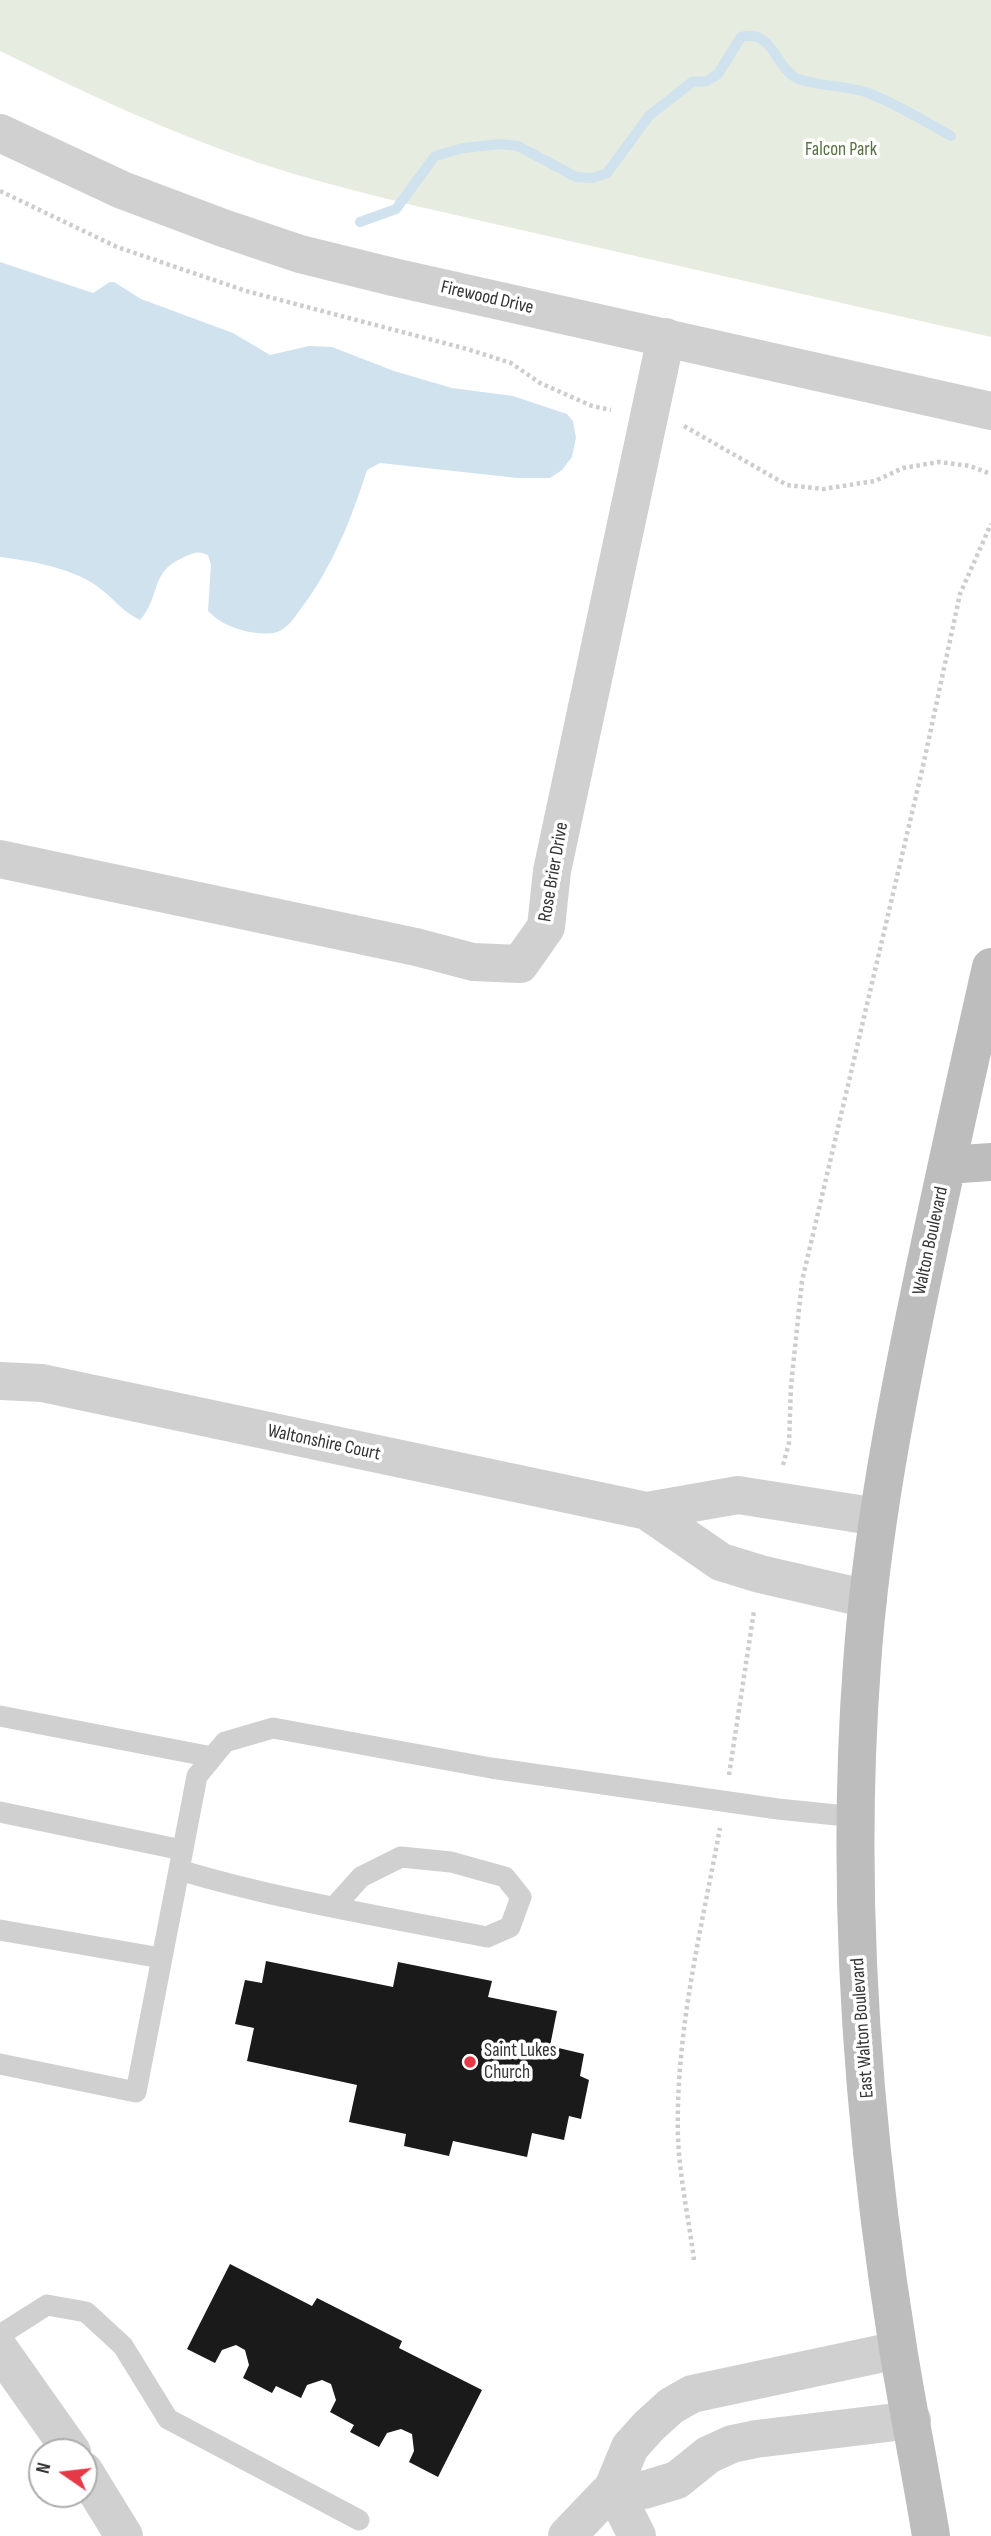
<!DOCTYPE html>
<style>
body{margin:0}
#map{position:relative;width:991px;height:2536px;overflow:hidden;background:#fff;font-family:"Sofia Sans Condensed",sans-serif}
canvas{display:block}
.north{position:absolute;left:28px;top:2438px;width:70px;height:70px;box-sizing:border-box;background:#fff;border:2px solid #adadad;border-radius:50%;rotate:284deg;font-size:19px;font-weight:700;line-height:28px;text-align:center;color:#333}
.north::after{content:'';display:block;margin:auto;width:24px;height:32px;background:#e63946;clip-path:polygon(50% 0,100% 100%,50% 72%,0 100%)}
</style>
<div id="map">
<canvas width="991" height="2536"></canvas>
<div class="north">N</div>
</div>
<script>
const ctx = document.querySelector('canvas').getContext('2d');
ctx.lineJoin = 'round';
function fillPath(path, color) { ctx.fillStyle = color; ctx.fill(path, 'evenodd'); }
function strokePath(path, color, width, dash) { ctx.strokeStyle = color; ctx.lineWidth = width; ctx.lineCap = dash ? 'butt' : 'round'; ctx.setLineDash(dash || []); ctx.stroke(path); }
function drawText(font, color, halo, rows, align = 'center') {
  ctx.font = font + ' "Sofia Sans Condensed",sans-serif'; ctx.lineWidth = 7; ctx.setLineDash([]); ctx.textBaseline = 'middle'; ctx.strokeStyle = halo; ctx.fillStyle = color; for (const [text, x, y, turn = 0] of rows) {
    ctx.save(); ctx.translate(x, y); ctx.rotate((+turn || 0) * Math.PI / 180); ctx.textAlign = isNaN(turn) ? turn : align; if (halo) ctx.strokeText(text, 0, 0); ctx.fillText(text, 0, 0); ctx.restore();
  }
}
fillPath(new Path2D(`
 M 0,0 L 991,0 L 991,337 L 416,206 C 362,193 308,179 256,162 C 168,132 83,92 0,51 Z`), '#e6ecdf');
fillPath(new Path2D(`
 M 0,262 L 93,293 L 110,282 L 114,282 L 141,299 L 233,333 L 270,355 L 309,346 L 332,347 L 394,371 L 452,388 L 513,396 L 567,414 L 573,421 L 576,438 L 572,457 L 562,470 L 550,478 L 518,478 L 380,463 L 367,470 C 351,520 332,568 300,610 C 294,618 287,629 277,632 C 268,635 254,633 245,631 C 230,627 219,622 208,611 L 211,565 L 208,555 C 197,550 193,553 182,558 C 149,573 161,597 140,620 C 122,612 111,595 94,584 C 67,567 31,561 0,557 Z`), '#cfe2ee');
strokePath(new Path2D(`
 M 360,222 L 396,209 L 435,156 L 463,148 L 501,144 L 518,146 L 576,177 L 593,178 L 607,173 L 649,116 L 692,82 L 707,81 L 718,74 L 741,37 C 773,30 773,62 793,76 C 807,86 848,85 868,93 C 897,104 924,121 951,136`), '#cfe2ee', 10);
fillPath(new Path2D(`
 M 266,1961 L 393,1987 L 398,1962 L 492,1981 L 488,1997 L 557,2011 L 550,2046 L 584,2054 L 580,2076 L 589,2080 L 581,2119 L 569,2116 L 564,2140 L 532,2133 L 527,2157 L 453,2141 L 449,2156 L 404,2146 L 406,2134 L 349,2122 L 357,2085 L 247,2061 L 254,2028 L 235,2024 L 245,1980 L 262,1983 Z
 M 230,2264 L 312,2306 L 317,2298 L 402,2341 L 399,2348 L 482,2390 L 438,2477 L 409,2462 L 414,2451 L 412,2434 L 401,2429 L 387,2433 L 379,2447 L 350,2432 L 354,2425 L 330,2412 L 336,2400 L 331,2384 L 322,2380 L 307,2385 L 301,2398 L 276,2386 L 272,2393 L 243,2378 L 249,2365 L 245,2350 L 236,2345 L 222,2350 L 215,2363 L 187,2349 Z`), '#1a1a1a');
strokePath(new Path2D(`
 M 0,191 L 117,247 L 246,291 L 467,349 L 511,363 L 540,383 L 592,406 L 611,410
 M 684,426 L 787,485 L 823,489 L 875,481 L 903,468 L 939,462 L 970,466 L 991,474
 M 783,1465 L 789,1443 L 791,1386 L 802,1281 L 923,766 L 960,594 L 991,524
 M 729,1775 L 754,1611
 M 694,2260 C 689,2221 680,2179 678,2139 C 675,2034 701,1931 720,1828`), '#cdcdcd', 4.5, [3.5, 3.5]);
strokePath(new Path2D(`
 M 0,1716 L 212,1757
 M 0,1812 L 182,1850
 M 334,1907 L 361,1877 L 401,1857 L 451,1862 L 505,1877 L 521,1897 L 510,1927 L 487,1937 C 384,1917 280,1900 179,1870 L 197,1776 L 225,1742 L 273,1728 L 491,1768 L 778,1809 L 856,1817
 M 0,1930 L 161,1958
 M 0,2064 L 136,2092 L 179,1870
 M 0,2335 L 47,2305 L 86,2312 L 123,2346 L 168,2419 L 359,2520`), '#d0d0d0', 21);
strokePath(new Path2D(`
 M 0,133 L 122,190 L 223,228 L 300,254 L 393,277 L 991,411
 M 0,859 L 416,947 L 473,962 L 520,964 L 546,927 L 552,871 L 666,337
 M 0,1381 L 42,1383 L 647,1511 L 738,1495 L 878,1517
 M 647,1511 L 721,1562 L 760,1574 L 868,1599
 M 0,2350 L 72,2452
 M 84,2471 L 124,2536
 M 613,2488 L 644,2490 L 677,2480 L 708,2455 L 732,2444 L 756,2439 L 912,2420
 M 613,2488 L 637,2536
 M 567,2536 L 613,2488 L 630,2447 L 649,2426 L 671,2406 L 692,2394 L 898,2350`), '#d0d0d0', 38);
strokePath(new Path2D(`
 M 947,1165 L 991,1162
 M 931,2536 C 921,2473 908,2411 898,2348 C 862,2122 845,1892 862,1664 C 871,1537 895,1411 921,1286 C 943,1180 967,1073 991,967`), '#bdbdbd', 38);
for (const [x, y, r, color] of [
 [470,2062,7,"#e63946"]
]) { const dot = new Path2D(); dot.arc(x, y, r, 0, 2 * Math.PI); ctx.fillStyle = color; ctx.fill(dot); strokePath(dot, '#fff', 2.5); }
drawText('19px', '#56703f', '#fff', [
 ["Falcon Park",841,150]
]);
drawText('19px', '#333', '#fff', [
 ["Firewood Drive",487,298,13],
 ["Rose Brier Drive",554,872,-80],
 ["Walton Boulevard",931,1241,-78],
 ["Waltonshire Court",324,1443,12],
 ["East Walton Boulevard",863,2028,-94]
]);
drawText('19px', '#333', '#fff', [
 ["Saint Lukes",484,2051],
 ["Church",484,2073]
], 'left');
</script>
